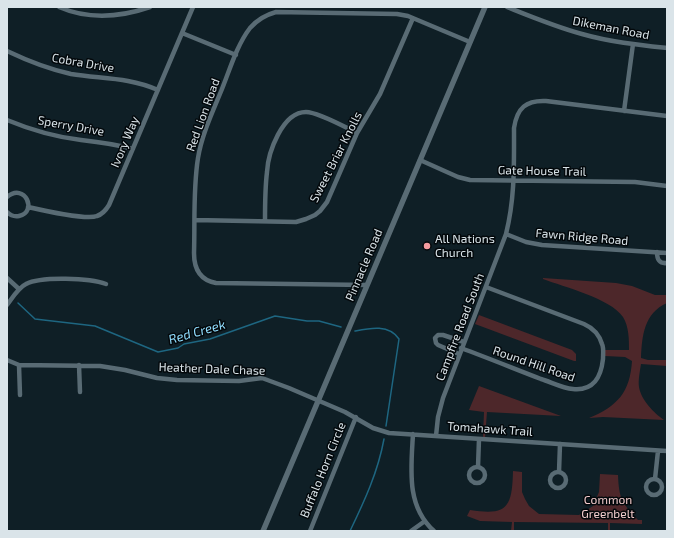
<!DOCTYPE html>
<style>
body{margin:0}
#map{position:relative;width:674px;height:538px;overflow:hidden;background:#0f1f26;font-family:"Exo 2",sans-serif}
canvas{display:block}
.frame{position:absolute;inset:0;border:8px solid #dae4e9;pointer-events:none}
</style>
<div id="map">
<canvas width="674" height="538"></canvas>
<div class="frame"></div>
</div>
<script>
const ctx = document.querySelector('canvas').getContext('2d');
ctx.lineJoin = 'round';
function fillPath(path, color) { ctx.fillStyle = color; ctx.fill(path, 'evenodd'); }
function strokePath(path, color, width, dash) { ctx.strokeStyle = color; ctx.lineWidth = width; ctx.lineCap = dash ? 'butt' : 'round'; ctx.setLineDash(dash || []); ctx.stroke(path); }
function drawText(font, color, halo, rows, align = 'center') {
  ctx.font = font + ' "Exo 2",sans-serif'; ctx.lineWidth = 3; ctx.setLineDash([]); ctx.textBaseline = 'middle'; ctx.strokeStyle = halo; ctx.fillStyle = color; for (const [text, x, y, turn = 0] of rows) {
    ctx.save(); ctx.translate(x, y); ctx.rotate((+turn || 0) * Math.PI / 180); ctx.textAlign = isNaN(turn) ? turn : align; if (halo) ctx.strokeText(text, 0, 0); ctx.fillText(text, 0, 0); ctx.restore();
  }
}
fillPath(new Path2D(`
 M 543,278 L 616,283 L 632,286 L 655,295 L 667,295 L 667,303 C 644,313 642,336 641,358 L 648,360 L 667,360 L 667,366 L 641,364 C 640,371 638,380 639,387 C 641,400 654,413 664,420 L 603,417 L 589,418 C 618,406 630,392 632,361 L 625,357 L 605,356 L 605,350 L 629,350 C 629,339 629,327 623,317 C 610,298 564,287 543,279 Z
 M 479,315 L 572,350 L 576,354 L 576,361 L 574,361 L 475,324 Z
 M 479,386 L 561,416 L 487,412 L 485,438 L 483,437 L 484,412 L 469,410 Z
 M 513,471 L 522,472 L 522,492 L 525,499 L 529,506 L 539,514 L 579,515 L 593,506 L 599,492 L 600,474 L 618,475 C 619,499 622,503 638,520 L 642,520 L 642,524 L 610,523 L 610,531 L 608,531 L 608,523 L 514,522 L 514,531 L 511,531 L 512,522 L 480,521 L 467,516 L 470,510 C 508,516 512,507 513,471 Z`), '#4d272a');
strokePath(new Path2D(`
 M 18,303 L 35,319 L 95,326 L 158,352 L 178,348 L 184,344 L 210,339 L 275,316 L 307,321 L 319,321 L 341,327
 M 355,331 C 370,328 389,324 399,339 L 386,426
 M 350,531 C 364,502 378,472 384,439`), '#1e6681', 1.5);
strokePath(new Path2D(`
 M 59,7 C 89,20 121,17 150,7
 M 507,7 C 532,17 556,27 582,34 C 610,42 639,45 667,48
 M 182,33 L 236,55
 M 7,51 C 28,61 48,69 71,74 C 101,79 128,77 158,90
 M 624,111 L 633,44
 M 7,120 C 31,130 56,137 81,140 C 99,142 115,144 133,149
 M 420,160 L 458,177 L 470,180 L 635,182 L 667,186
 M 7,197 C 25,182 38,212 19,216 C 14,217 10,215 7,212
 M 28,207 C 41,210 87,220 97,216 C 103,214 106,210 109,205 L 193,7
 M 195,220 L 296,222 L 306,219 L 315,215 L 320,211 L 327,202 L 357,133 L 380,94 L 413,18
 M 265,221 C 265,205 265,188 267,172 C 268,153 282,112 306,112 C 318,112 345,127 357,133
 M 506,234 L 526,242 L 542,245 L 667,253
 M 657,252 C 657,259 659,264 667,263
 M 7,278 L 19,289
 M 367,285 L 216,283 C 199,280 194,268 194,253 C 195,221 193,189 198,158 C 202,134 213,111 222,89 C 230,69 237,45 250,28 C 257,20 265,15 276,12 L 397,14 L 408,16 L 470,42
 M 7,305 C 13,297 18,288 26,284 C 41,276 90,278 106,284
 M 461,348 C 488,358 515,369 541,379 C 551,382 562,388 573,389 C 594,391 601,377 603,359 C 603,354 604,348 602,344 C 599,334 593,328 584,324 L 486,287
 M 459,354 L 438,345 L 436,343 L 435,338 L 438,335 L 443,335 L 464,342
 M 7,360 L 19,365 L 100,366 L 125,370 L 157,378 L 177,380 L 239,381 L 262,378 L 289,388 L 345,412 L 373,428 L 389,433 L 667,451
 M 19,365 L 20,395
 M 79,365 L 80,392
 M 413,434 C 411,469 406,506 434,531
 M 436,436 L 438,417 L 443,398 L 506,234 C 515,198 514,165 514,128 C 517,108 526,100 546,101 L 667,116
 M469 475a8 8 0 1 1 16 0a8 8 0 1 1-16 0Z
 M 478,467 L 479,439
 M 559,472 L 560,444
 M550 480a8 8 0 1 1 16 0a8 8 0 1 1-16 0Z
 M646 487a8 8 0 1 1 16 0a8 8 0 1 1-16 0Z
 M 655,479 L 658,451
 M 310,531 L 356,417
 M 411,531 L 425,521`), '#596b74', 4.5);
strokePath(new Path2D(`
 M 263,531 L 485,7`), '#596b74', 5.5);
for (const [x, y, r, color] of [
 [427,246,4,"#f49b9f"]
]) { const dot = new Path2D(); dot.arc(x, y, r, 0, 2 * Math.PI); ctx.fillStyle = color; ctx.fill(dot); strokePath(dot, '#03080b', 1.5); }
drawText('12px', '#dae4e9', '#03080b', [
 ["Dikeman Road",611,28,11],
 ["Cobra Drive",83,63,10],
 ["Red Lion Road",203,115,-70],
 ["Sperry Drive",71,126,10],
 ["Ivory Way",125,142,-67],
 ["Sweet Briar Knolls",336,157,-63],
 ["Gate House Trail",542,171,1],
 ["Fawn Ridge Road",582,237,5],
 ["Pinnacle Road",364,265,-67],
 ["Campfire Road South",460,327,-69],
 ["Round Hill Road",534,364,19],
 ["Heather Dale Chase",212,369,2],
 ["Tomahawk Trail",490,429,4],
 ["Buffalo Horn Circle",323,470,-68]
]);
drawText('12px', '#dae4e9', '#03080b', [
 ["All Nations",435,239],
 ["Church",435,253]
], 'left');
drawText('12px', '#f3cccd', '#03080b', [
 ["Common",608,500],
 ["Greenbelt",608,514]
]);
drawText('italic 13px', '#90ddfe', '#03080b', [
 ["Red Creek",197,332,-16]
]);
</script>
